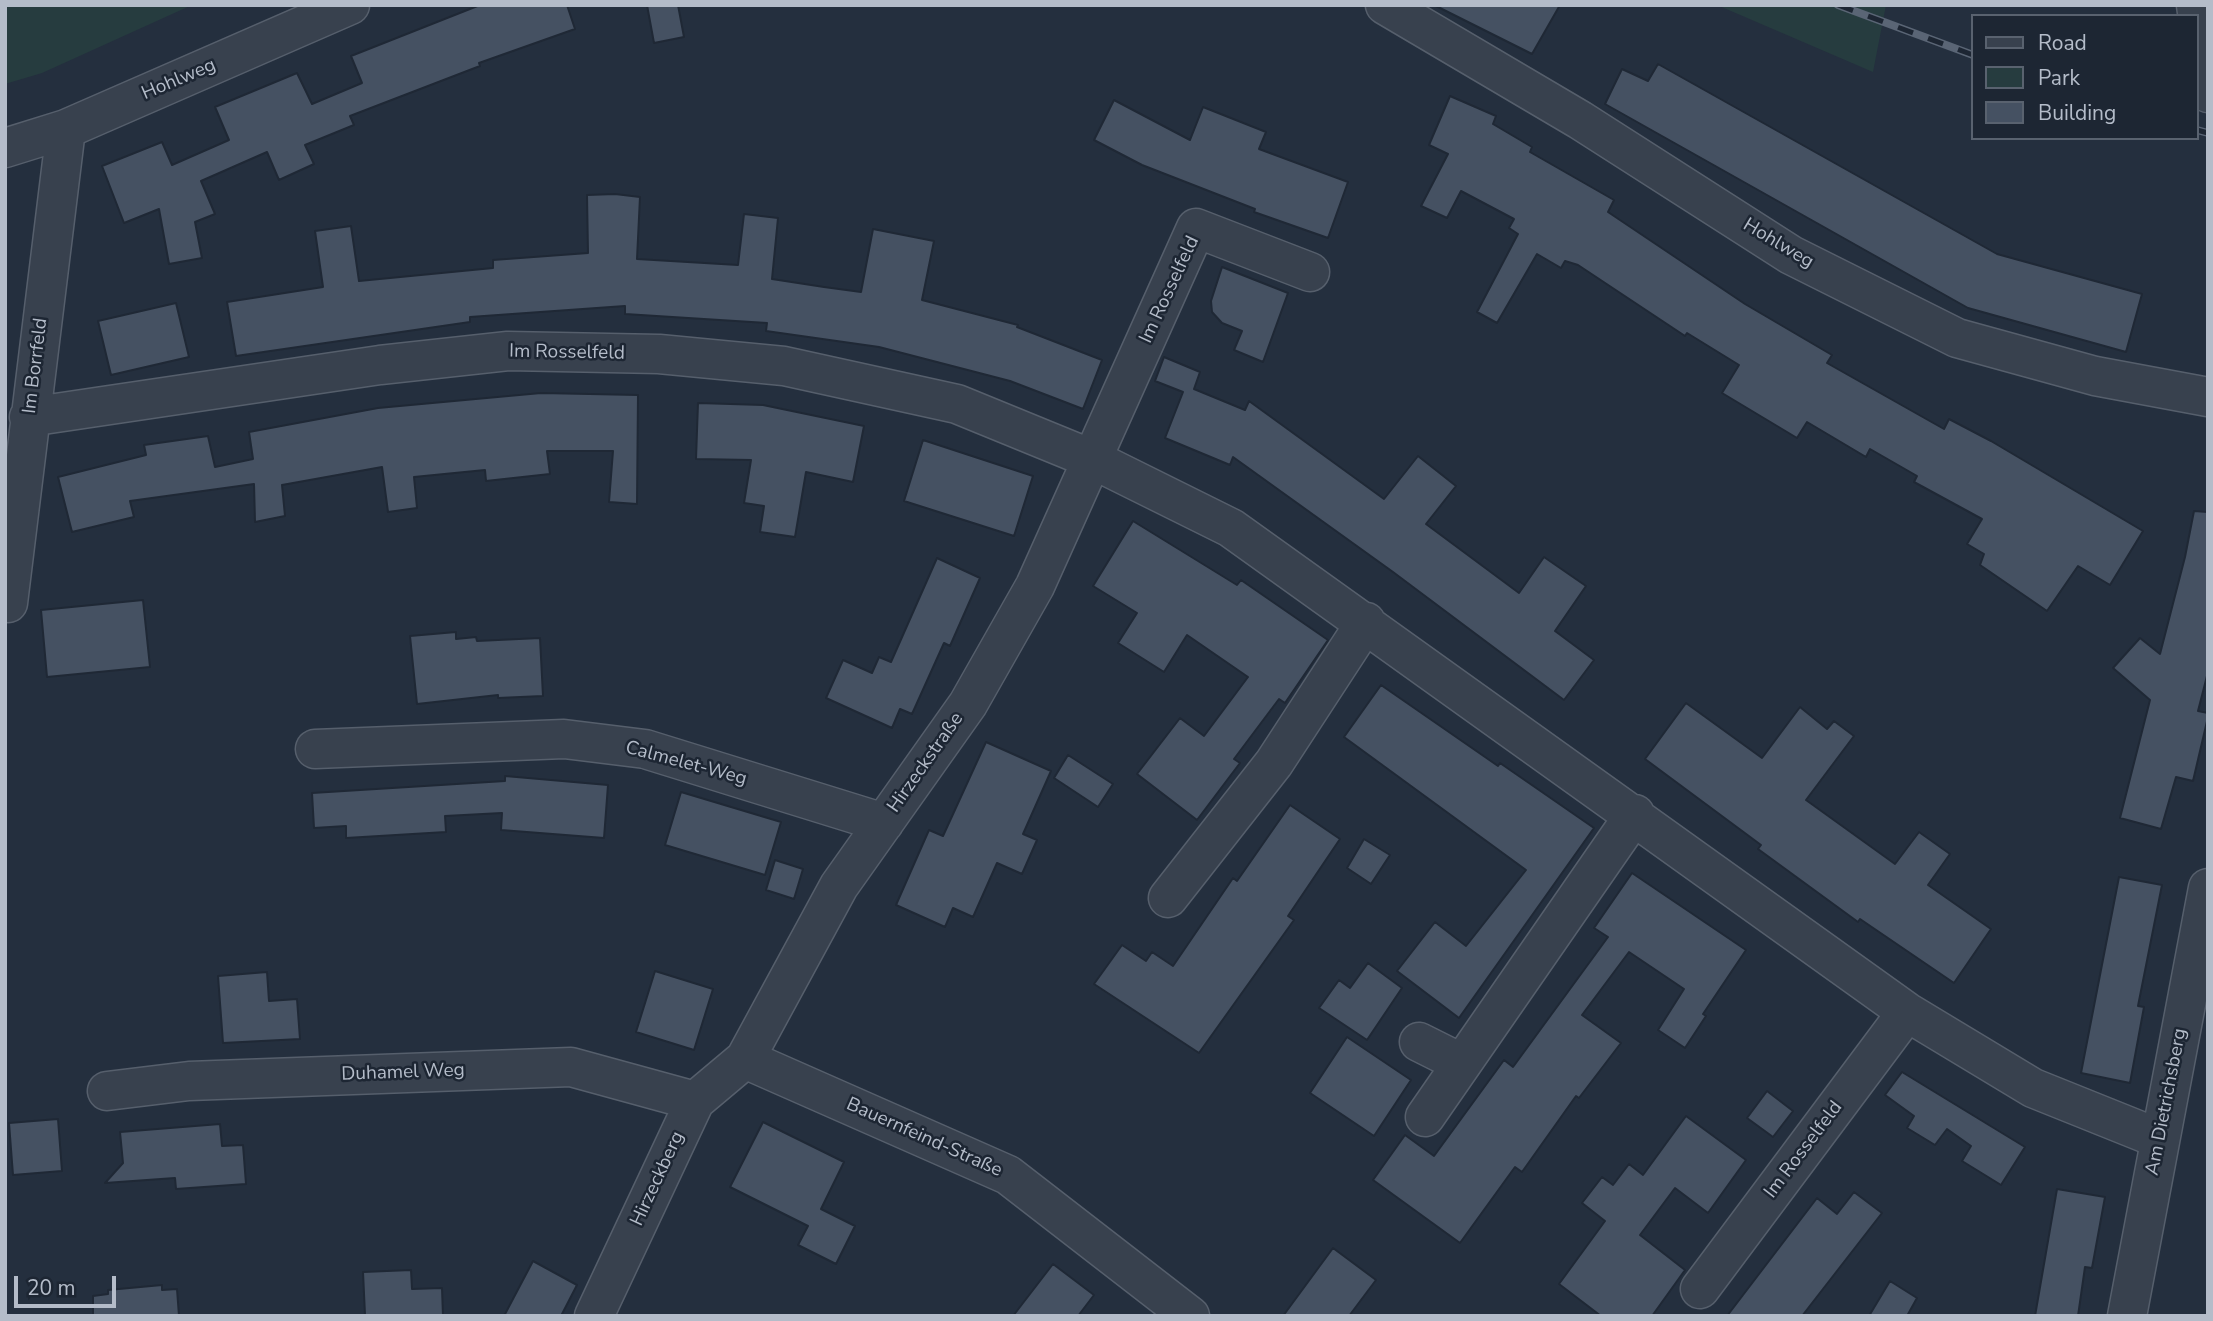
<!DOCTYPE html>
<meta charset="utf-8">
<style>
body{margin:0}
#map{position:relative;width:2213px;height:1321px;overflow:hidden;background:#242f3e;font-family:"Nunito Sans",sans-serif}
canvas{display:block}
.frame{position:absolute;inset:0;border:7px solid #b4bcc9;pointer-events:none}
.legend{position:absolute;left:1971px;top:14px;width:228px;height:126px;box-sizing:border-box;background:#1d2633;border:2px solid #59626f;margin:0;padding:9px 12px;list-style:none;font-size:21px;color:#b4bcc9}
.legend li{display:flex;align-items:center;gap:14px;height:35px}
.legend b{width:35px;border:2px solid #59626f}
.scale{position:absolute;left:14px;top:1276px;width:102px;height:32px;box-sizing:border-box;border:4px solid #b4bcc9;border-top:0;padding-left:9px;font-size:21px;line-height:24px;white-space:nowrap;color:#b4bcc9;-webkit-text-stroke:5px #1d2633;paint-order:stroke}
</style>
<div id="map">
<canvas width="2213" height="1321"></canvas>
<div class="frame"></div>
<ul class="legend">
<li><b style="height:9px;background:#38414e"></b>Road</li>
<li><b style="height:19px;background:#263c3f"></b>Park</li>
<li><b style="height:19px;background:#455162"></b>Building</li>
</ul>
<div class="scale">20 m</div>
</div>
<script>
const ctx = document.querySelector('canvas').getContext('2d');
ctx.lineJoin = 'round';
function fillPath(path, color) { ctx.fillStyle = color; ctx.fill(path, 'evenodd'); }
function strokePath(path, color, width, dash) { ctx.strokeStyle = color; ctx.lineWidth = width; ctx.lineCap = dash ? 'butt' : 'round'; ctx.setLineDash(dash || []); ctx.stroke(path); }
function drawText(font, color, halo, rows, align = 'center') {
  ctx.font = font + ' "Nunito Sans",sans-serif'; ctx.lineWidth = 5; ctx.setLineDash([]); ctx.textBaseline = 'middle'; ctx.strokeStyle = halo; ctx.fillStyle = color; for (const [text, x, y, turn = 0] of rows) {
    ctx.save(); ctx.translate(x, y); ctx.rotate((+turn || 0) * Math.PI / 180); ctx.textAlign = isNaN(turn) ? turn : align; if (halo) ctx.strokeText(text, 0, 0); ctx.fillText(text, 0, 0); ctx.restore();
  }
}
fillPath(new Path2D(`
 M 5,5 L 192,5 L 42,73 L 5,84 Z
 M 1717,5 L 1886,5 L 1873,72 Z`), '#263c3f');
const building = new Path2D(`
 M 480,5 L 567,5 L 575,29 L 479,63 L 480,66 L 350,116 L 354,125 L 305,145 L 314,164 L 279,180 L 267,152 L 201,181 L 215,214 L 195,222 L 202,258 L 169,264 L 159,209 L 124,223 L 102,166 L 162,142 L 172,165 L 229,140 L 215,107 L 297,73 L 312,104 L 362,83 L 351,56 Z
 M 647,5 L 678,5 L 684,37 L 654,43 Z
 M 1434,5 L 1560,5 L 1532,54 Z
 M 1658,64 L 1997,254 L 2142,294 L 2126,352 L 1968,308 L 1605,104 L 1622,69 L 1648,81 Z
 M 1450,96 L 1496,116 L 1493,124 L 1532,147 L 1530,152 L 1614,200 L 1608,212 L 1745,304 L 1832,355 L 1827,363 L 1944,429 L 1949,419 L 1991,441 L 2143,531 L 2110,585 L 2078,566 L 2047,611 L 1980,565 L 1984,554 L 1967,544 L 1982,519 L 1914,482 L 1917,476 L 1870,449 L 1866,457 L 1807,422 L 1797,438 L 1722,393 L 1739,365 L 1687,333 L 1685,336 L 1578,265 L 1565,261 L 1561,268 L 1537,254 L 1497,323 L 1477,312 L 1518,234 L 1509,228 L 1514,219 L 1461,191 L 1447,218 L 1421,206 L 1448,154 L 1429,145 Z
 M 1114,100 L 1190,140 L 1203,107 L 1266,132 L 1259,149 L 1348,182 L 1328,238 L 1254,212 L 1255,209 L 1142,165 L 1094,140 Z
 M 615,194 L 640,197 L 637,259 L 738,265 L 744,214 L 778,218 L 772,279 L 824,287 L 861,292 L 873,229 L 934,241 L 922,300 L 1018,325 L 1017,327 L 1102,360 L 1083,409 L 1010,381 L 879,347 L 766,331 L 767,323 L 625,314 L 625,306 L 470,317 L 470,322 L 236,356 L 227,302 L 323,287 L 315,231 L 351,226 L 359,281 L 493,268 L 493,260 L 588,253 L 587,195 Z
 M 1222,267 L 1288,293 L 1263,362 L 1234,350 L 1242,331 L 1222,323 L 1212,312 L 1211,301 Z
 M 176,303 L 189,357 L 111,375 L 98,321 Z
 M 1164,357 L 1200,372 L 1194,389 L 1245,410 L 1249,401 L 1384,499 L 1418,456 L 1456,486 L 1426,524 L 1519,593 L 1544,557 L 1586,586 L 1555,631 L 1594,660 L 1564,700 L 1393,572 L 1233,457 L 1230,465 L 1165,438 L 1183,392 L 1155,381 Z
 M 541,393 L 638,395 L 637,504 L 609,502 L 613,451 L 547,451 L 550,474 L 486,481 L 485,470 L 414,477 L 417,508 L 388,512 L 382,467 L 282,485 L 285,516 L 255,522 L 254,484 L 130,501 L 134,517 L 72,532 L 58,477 L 146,455 L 144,445 L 208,436 L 215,467 L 253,459 L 249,432 L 378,408 Z
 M 698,403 L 763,405 L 864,426 L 853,482 L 806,472 L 795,537 L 760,532 L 764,506 L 744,503 L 751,460 L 696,459 Z
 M 923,440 L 1033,476 L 1014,536 L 904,501 Z
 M 2194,511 L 2208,512 L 2208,672 L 2198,711 L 2208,713 L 2208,717 L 2193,781 L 2176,777 L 2161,829 L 2120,818 L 2150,700 L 2113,668 L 2140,638 L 2160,654 L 2185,557 Z
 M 1133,521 L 1237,585 L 1241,580 L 1328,640 L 1285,703 L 1279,699 L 1234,759 L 1240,763 L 1197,820 L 1137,774 L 1180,718 L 1204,736 L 1248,677 L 1187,635 L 1164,672 L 1118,643 L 1137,613 L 1093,586 Z
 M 937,558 L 980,578 L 950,646 L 944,643 L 912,714 L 900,709 L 892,728 L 826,698 L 843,660 L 872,673 L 879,657 L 891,662 Z
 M 143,600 L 150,667 L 47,677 L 41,610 Z
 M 456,632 L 456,639 L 476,637 L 477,641 L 540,638 L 543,696 L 498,698 L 498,695 L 417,704 L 410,636 Z
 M 1381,685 L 1498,766 L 1500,763 L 1594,828 L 1459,1018 L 1397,971 L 1435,922 L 1466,946 L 1526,870 L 1344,737 Z
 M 1686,703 L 1762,758 L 1800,707 L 1827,729 L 1834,721 L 1854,736 L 1806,800 L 1895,864 L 1919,832 L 1950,854 L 1928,885 L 1991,929 L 1954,983 L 1860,919 L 1858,922 L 1758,849 L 1761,845 L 1645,759 Z
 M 986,742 L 1051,771 L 1023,834 L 1037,840 L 1022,874 L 997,863 L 973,917 L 953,908 L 945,927 L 896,905 L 929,830 L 943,836 Z
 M 1068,755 L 1113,784 L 1098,807 L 1054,778 Z
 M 505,776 L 608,785 L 604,838 L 501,830 L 502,813 L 445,816 L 446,832 L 346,838 L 346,826 L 314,828 L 312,793 L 505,781 Z
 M 681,792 L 781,822 L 765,875 L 665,845 Z
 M 1290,805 L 1340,839 L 1288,916 L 1294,920 L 1199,1053 L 1094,984 L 1122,945 L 1146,961 L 1152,952 L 1173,966 L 1233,878 L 1237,881 Z
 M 1364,839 L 1390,855 L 1371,884 L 1347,868 Z
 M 775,860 L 803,869 L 794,899 L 766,890 Z
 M 1632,873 L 1746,950 L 1703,1014 L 1706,1016 L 1685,1048 L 1658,1030 L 1684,989 L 1629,952 L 1582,1015 L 1621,1043 L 1579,1098 L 1576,1096 L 1522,1172 L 1515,1167 L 1460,1243 L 1373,1180 L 1405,1135 L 1434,1156 L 1504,1060 L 1513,1067 L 1608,937 L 1594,928 Z
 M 2119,877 L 2162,885 L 2138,1006 L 2144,1007 L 2130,1083 L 2081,1073 Z
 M 1368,963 L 1402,988 L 1367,1040 L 1319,1008 L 1339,980 L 1350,988 Z
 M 655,971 L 713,989 L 694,1050 L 636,1032 Z
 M 267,972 L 269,1001 L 297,999 L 300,1039 L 223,1043 L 218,976 Z
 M 1347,1037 L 1411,1080 L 1374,1136 L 1310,1093 Z
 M 1902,1072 L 2025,1147 L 2001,1185 L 1962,1161 L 1971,1146 L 1947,1129 L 1935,1145 L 1907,1128 L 1914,1116 L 1885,1095 Z
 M 1767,1091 L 1793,1111 L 1773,1137 L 1747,1118 Z
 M 1686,1116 L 1746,1160 L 1708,1213 L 1675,1188 L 1640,1235 L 1685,1270 L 1652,1316 L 1601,1316 L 1559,1284 L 1605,1221 L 1582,1203 L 1602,1177 L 1613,1185 L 1629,1164 L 1643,1175 Z
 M 58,1119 L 62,1171 L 13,1175 L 9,1123 Z
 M 763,1122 L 844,1162 L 821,1209 L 855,1226 L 836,1264 L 798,1245 L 808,1226 L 730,1187 Z
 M 220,1124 L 222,1146 L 243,1145 L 246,1184 L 176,1189 L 175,1178 L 105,1183 L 123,1163 L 120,1132 Z
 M 2057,1189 L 2105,1197 L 2092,1268 L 2085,1267 L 2078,1316 L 2035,1316 Z
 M 1854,1192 L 1882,1213 L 1802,1316 L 1727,1316 L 1817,1198 L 1837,1214 Z
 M 1333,1248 L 1376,1280 L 1349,1316 L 1283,1316 Z
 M 533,1261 L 577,1285 L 561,1316 L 504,1316 Z
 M 1053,1264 L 1094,1295 L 1078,1316 L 1013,1316 Z
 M 411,1270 L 412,1289 L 442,1288 L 443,1316 L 365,1315 L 363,1272 Z
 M 1890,1281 L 1917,1298 L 1907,1316 L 1869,1316 Z
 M 162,1285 L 162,1290 L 177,1289 L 179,1316 L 93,1316 L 93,1296 L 108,1294 L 108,1290 Z`);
fillPath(building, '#455162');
strokePath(building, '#1f2835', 2);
const minor = new Path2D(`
 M 1385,5 L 1580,120 L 1791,255 L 1957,338 L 2095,376 L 2208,397
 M 2196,5 L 2208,93
 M 5,148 L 66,129 L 350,5
 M 29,417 L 380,365 L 508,351 L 659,354 L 784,366 L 957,404 L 1094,460 L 1231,528 L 1907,1012 L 2033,1088 L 2160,1139
 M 8,603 L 66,129
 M 315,749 L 564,739 L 645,749 L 884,823
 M 1168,898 L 1274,763 L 1366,622
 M 1419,1042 L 1461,1063
 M 745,1059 L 1008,1175 L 1190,1316
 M 107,1091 L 189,1081 L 571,1067 L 695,1101
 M 1425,1117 L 1635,814
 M 1700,1289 L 1907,1012
 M 594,1316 L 695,1101 L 745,1059 L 839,886 L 968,704 L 1035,586 L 1196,228 L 1310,272
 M 2127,1316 L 2208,888`);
strokePath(minor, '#565f6c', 41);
strokePath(minor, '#38414e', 38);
const rail = new Path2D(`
 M 1838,5 L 1973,55
 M 2197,130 L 2208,133`);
strokePath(rail, '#5a6575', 8);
strokePath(rail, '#1d2633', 5, [16]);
drawText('19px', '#b4bcc9', '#1d2633', [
 ["Hohlweg",179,80,-23],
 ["Hohlweg",1778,244,31],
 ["Im Rosselfeld",1170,290,-65],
 ["Im Rosselfeld",567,353,1],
 ["Im Borrfeld",36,366,-83],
 ["Hirzeckstraße",926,763,-55],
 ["Calmelet-Weg",686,764,15],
 ["Duhamel Weg",403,1073,-2],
 ["Am Dietrichsberg",2167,1102,-79],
 ["Bauernfeind-Straße",924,1138,24],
 ["Im Rosselfeld",1804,1150,-53],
 ["Hirzeckberg",658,1179,-65]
]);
</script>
